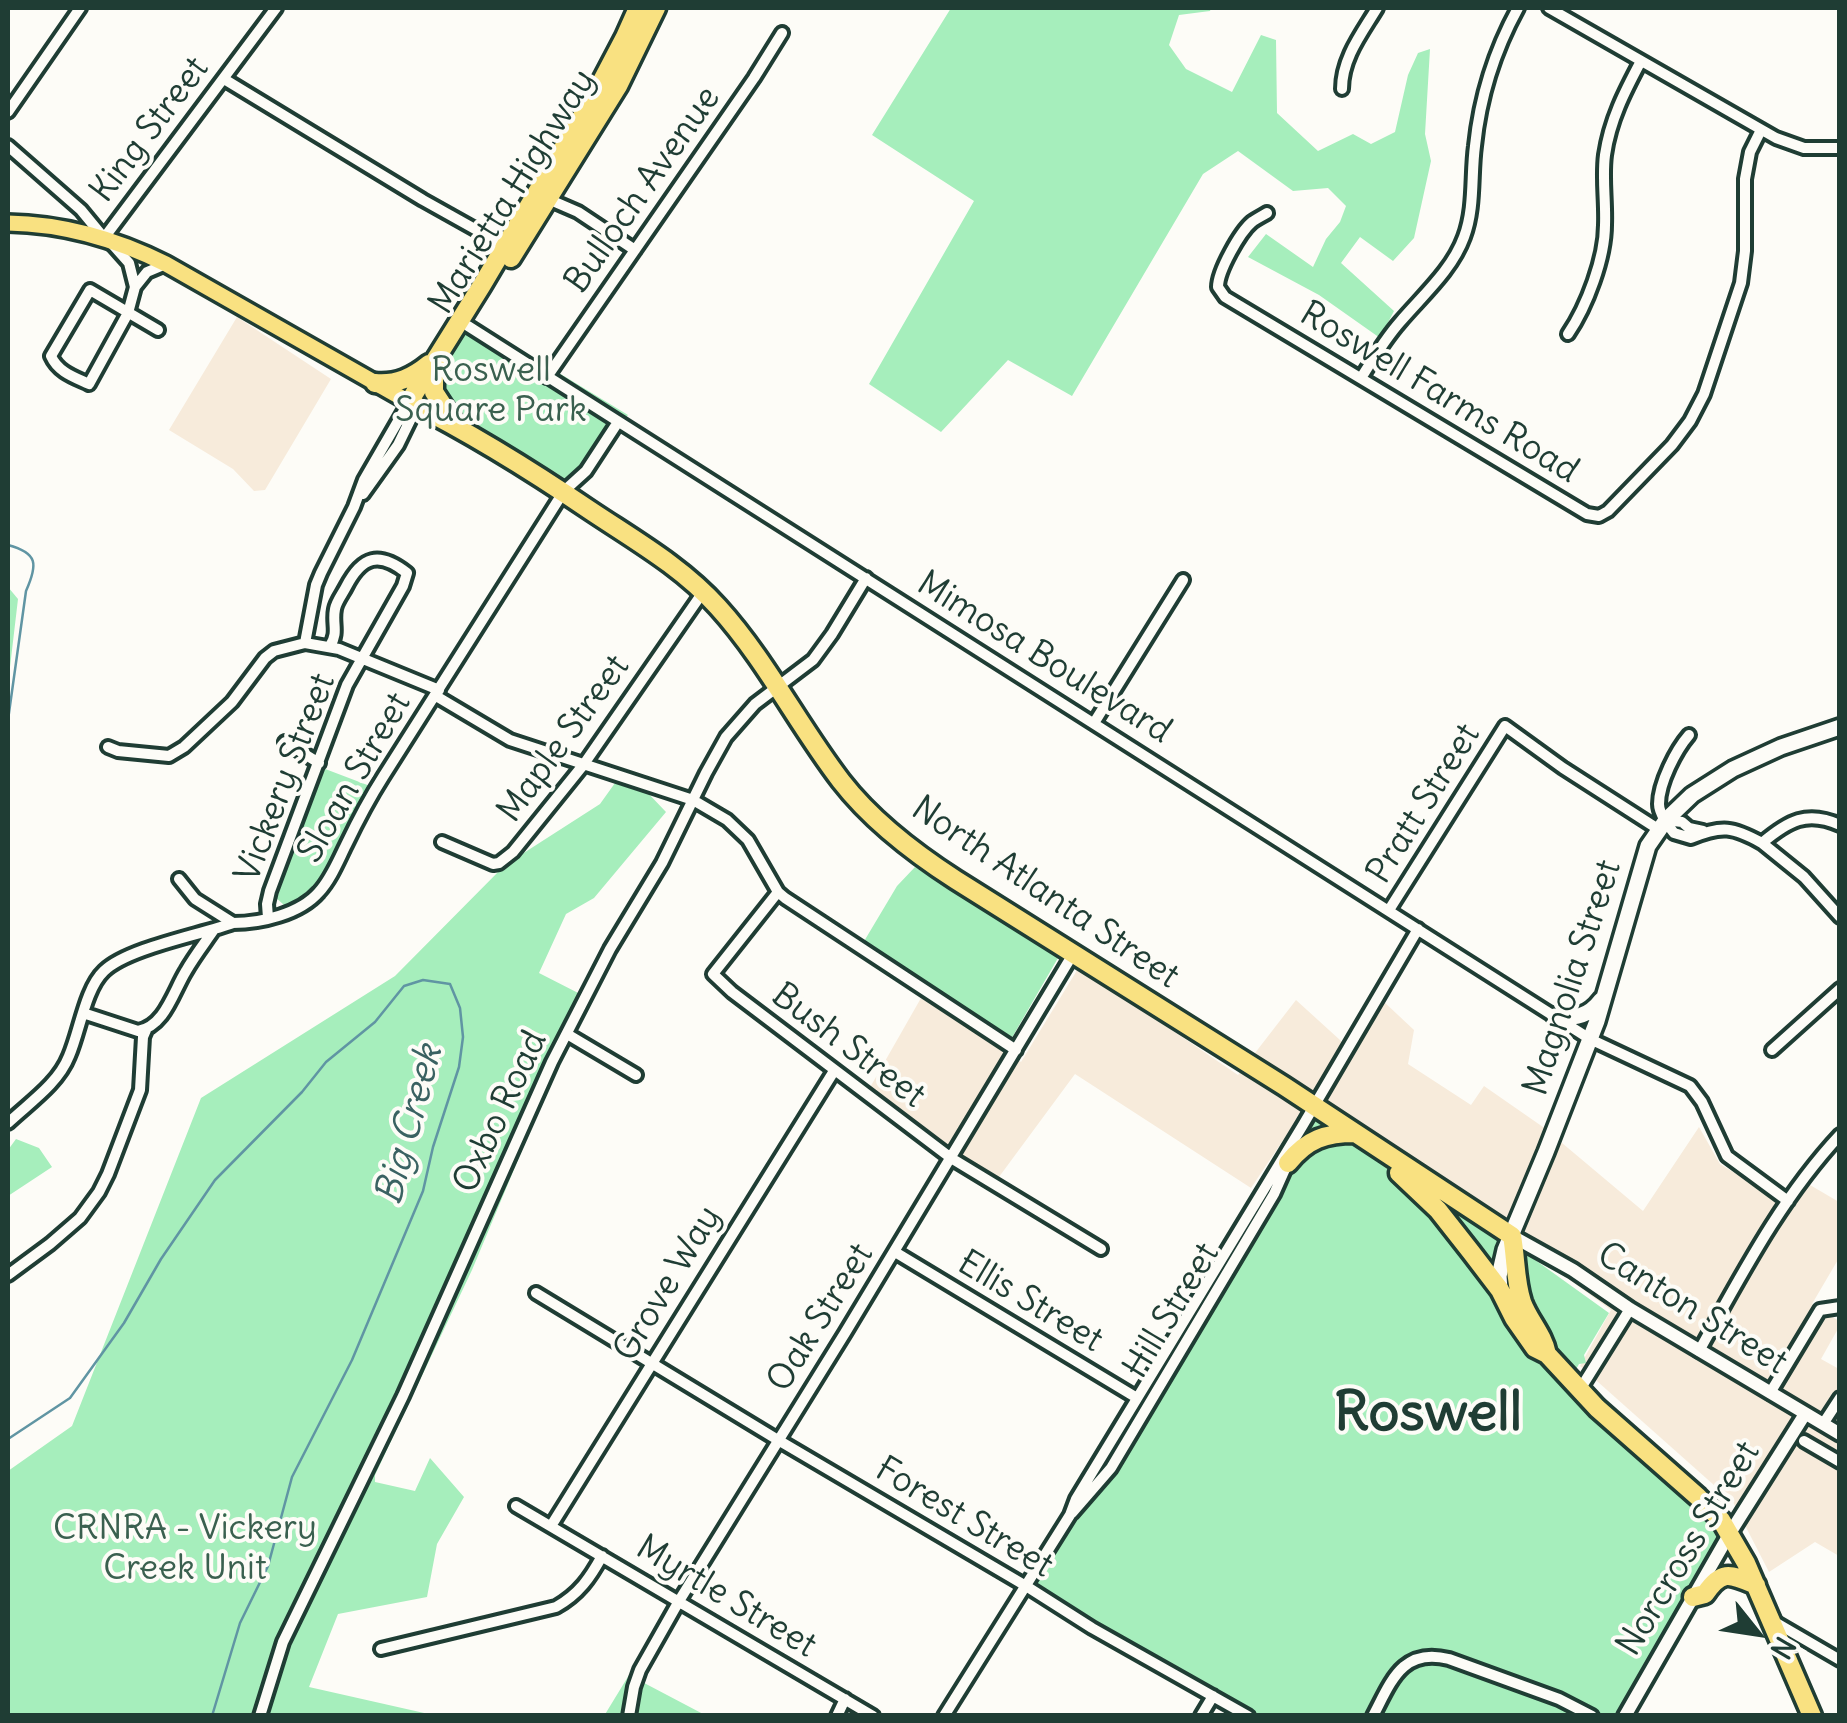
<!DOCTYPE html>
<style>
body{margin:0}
#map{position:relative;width:1847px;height:1723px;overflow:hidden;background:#fdfcf7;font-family:Delius,sans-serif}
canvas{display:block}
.frame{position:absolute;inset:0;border:10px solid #1f3d34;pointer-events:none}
.north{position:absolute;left:1707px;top:1583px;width:100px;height:100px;-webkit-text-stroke:8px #fdfcf7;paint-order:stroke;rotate:120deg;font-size:28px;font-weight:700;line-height:40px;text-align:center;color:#1f3d34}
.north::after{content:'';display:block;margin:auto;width:35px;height:45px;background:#1f3d34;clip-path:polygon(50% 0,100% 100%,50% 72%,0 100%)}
</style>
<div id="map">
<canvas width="1847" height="1723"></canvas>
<div class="frame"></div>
<div class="north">N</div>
</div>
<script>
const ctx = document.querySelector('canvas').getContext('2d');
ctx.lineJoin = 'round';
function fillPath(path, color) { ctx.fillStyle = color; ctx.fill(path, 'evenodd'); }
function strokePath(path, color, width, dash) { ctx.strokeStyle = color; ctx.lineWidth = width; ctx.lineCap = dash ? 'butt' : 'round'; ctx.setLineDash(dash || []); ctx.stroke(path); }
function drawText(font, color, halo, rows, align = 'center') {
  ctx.font = font + ' Delius,sans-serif'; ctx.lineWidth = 8; ctx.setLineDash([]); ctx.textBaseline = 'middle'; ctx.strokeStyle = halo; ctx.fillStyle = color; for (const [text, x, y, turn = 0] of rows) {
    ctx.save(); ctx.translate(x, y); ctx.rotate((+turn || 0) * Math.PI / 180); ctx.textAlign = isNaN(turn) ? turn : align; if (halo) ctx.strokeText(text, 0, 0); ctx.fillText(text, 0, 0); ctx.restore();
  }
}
fillPath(new Path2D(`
 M 237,317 L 331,379 L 265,490 L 254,491 L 233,469 L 169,430 Z
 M 1079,967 L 1238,1075 L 1296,1000 L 1351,1050 L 1382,1000 L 1414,1030 L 1408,1064 L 1471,1105 L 1484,1086 L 1543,1127 L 1643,1211 L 1699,1127 L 1720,1164 L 1789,1206 L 1810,1185 L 1839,1202 L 1839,1258 L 1812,1304 L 1839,1321 L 1839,1327 L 1821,1359 L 1839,1369 L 1839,1556 L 1815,1542 L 1769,1572 L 1733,1502 L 1580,1366 L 1611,1310 L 1314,1094 L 1251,1188 L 1075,1074 L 996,1181 L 868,1091 L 921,998 L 1021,1062 Z`), '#f7ebdb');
fillPath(new Path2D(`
 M 951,8 L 1211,8 L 1210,11 L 1179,15 L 1169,45 L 1186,69 L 1232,92 L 1261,35 L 1276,40 L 1277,113 L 1318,151 L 1353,134 L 1371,144 L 1395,132 L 1408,75 L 1418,53 L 1430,49 L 1425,134 L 1431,161 L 1414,238 L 1393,261 L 1360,237 L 1341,263 L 1394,311 L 1380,338 L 1319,295 L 1248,257 L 1266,234 L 1313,267 L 1326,239 L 1340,222 L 1346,206 L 1328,188 L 1293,191 L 1238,151 L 1203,174 L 1072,396 L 1008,360 L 941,432 L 869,384 L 974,201 L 872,135 Z
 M 472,320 L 628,415 L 564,491 L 417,406 Z
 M 8,587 L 18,599 L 8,684 Z
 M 320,767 L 370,786 C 351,823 326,894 284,905 L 275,897 L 274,891 L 308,806 Z
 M 625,769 L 666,812 L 594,898 L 566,914 L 539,973 L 586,997 L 472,1270 L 375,1475 L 375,1482 L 415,1491 L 430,1458 L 464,1497 L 437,1544 L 427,1597 L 338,1614 L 309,1687 L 433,1715 L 8,1716 L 8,1471 L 72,1426 L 201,1098 L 395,976 L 505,865 L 600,804 Z
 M 915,867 L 1058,958 L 1010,1041 L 863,943 L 897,886 Z
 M 1310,1113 L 1506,1239 L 1609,1313 L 1584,1355 L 1586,1363 L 1579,1364 L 1569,1382 L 1687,1491 L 1725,1547 L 1635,1715 L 1239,1715 L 1029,1581 L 1175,1348 Z
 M 16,1139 L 39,1148 L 52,1167 L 8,1196 L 8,1150 Z
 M 629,1675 L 705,1715 L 604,1716 Z`), '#a6eebc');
strokePath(new Path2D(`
 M 8,545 C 38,553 38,564 26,591 L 8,720
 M 8,1439 L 70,1398 L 124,1323 L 161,1259 L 215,1180 L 302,1092 L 326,1062 L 375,1022 L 404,986 L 423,980 L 450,984 L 460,1008 L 463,1037 L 459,1067 L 433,1147 L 423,1191 L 352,1360 L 292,1477 L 268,1566 L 240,1623 L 212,1716`), '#6095a3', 2.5);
const minor = new Path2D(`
 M 1549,8 L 1776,138 L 1804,148 L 1840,148
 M 224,79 L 423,200 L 507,247
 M 1342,89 C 1342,58 1362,33 1377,8
 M 8,112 L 80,8
 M 8,146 L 81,210 L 104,238 L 276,8
 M 548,199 L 578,212 L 635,250
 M 1267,213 C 1262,216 1256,219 1252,222 C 1240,232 1218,271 1218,287 L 1225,297 L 1587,514 L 1599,516 L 1608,511 L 1672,445 L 1690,421 L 1704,394 L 1741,283 L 1745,251 L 1745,179 L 1750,152 L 1761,130
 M 113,245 L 129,263 L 135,287
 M 468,326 L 1590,1039 L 1690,1086 L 1702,1102 L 1727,1156 L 1788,1201
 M 158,330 L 90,290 L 51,356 C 58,372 74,377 89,384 L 128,313 L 135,287 L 147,272 L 166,264
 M 1568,334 C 1587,306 1605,258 1605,225 C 1606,201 1602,178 1605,155 C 1610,120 1625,91 1641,61
 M 547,377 L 754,78 L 782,33
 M 1361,378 C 1373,359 1385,339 1400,322 C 1423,295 1452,270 1464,237 C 1475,208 1471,175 1475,146 C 1480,97 1495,50 1518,8
 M 363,494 L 398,445 L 417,406
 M 305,643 L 316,585 L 321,573 L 354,507 L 364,480 L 409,402
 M 436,696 L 510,740 L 693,800 L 727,820 L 748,840 L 778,892 L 785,898 L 1016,1050
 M 1094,723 L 1183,580
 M 1689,735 C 1676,750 1659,783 1659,804 C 1659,813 1668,826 1674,833 L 1691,838 C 1722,825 1733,827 1762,843 C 1788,821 1807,810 1840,825
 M 285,742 L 319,763
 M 108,747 L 118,751 L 169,756 L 184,747 L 232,702 L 265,658 L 274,651 L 305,643 L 339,649 L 439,690
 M 1666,820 L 1682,822 L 1689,828 L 1703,831
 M 442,842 L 493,864 L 499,863 L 513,852 L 584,764 L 703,592
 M 1762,843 L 1804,877 L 1840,917
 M 179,879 L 195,899 L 233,923
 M 778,892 L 713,974 L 732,992 L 951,1158 L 1101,1249
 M 1389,910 L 1505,726 L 1563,768 L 1658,829
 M 268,918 L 267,904 L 270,891 L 347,685 L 403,586 L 407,573 C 379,551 362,556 346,587 C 343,593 336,602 335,609 C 332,624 339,632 330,646
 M 83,1013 L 138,1031 C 165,1026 173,992 186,971 C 194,957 204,944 213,931
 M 567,1034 L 636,1075
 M 1772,1050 L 1840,989
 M 8,1123 C 29,1103 58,1084 69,1056 C 80,1031 85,989 104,971 C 128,948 200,935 233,923 C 261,923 300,914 319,892 C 331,879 338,861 346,845 C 357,822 369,799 383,777 L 564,491 L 586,471 L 618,422
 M 895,1252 L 1137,1398
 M 8,1275 L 50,1244 L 80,1218 L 99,1192 L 108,1174 L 140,1090 L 143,1037 L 146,1030
 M 536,1293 L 778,1440 L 1026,1586 L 1092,1628 L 1248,1716
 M 1699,1351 C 1741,1276 1781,1198 1840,1135
 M 1579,1391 L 1630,1309
 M 1770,1393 L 1820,1310 L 1840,1307
 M 1823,1424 L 1840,1398
 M 1804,1441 L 1840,1462
 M 516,1506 L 873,1716
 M 1072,1513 L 1111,1468 L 1274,1194 L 1290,1158
 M 551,1526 L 834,1071
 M 1773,1621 L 1840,1660
 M 381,1649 L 556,1607 C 579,1594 590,1578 602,1556
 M 260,1716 L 283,1642 L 403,1396 L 552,1062 L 610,949 L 662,863 L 706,773 L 726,737 L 755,704 L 813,660 L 832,634 L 866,578
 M 629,1716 L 634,1687 L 640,1670 L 679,1601 L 845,1333 L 1073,954
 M 837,1716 L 845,1699
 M 944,1716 L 1070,1515 L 1076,1499 L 1303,1125 L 1418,929
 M 1201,1716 L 1213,1696
 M 1373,1716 C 1391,1682 1402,1647 1449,1659 L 1559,1699 L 1592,1716`);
const tertiary = new Path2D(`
 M 1512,1236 L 1573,1270 L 1630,1309 L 1840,1434
 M 1625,1716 L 1730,1533 L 1805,1414`);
const secondary = new Path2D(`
 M 1555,1016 C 1574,1020 1589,1016 1601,1000
 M 1500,1290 L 1499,1276 L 1505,1250 L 1546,1152 L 1597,1021 L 1648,846 L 1666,820 L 1692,795 L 1733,769 L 1781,747 L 1840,727`);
const primary = new Path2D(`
 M 8,223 C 64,224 116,239 166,264 L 409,402`);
const trunk = new Path2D(`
 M 638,8 L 625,37 L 594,96 L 482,285 L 409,402 C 473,434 532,471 591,511 C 636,541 682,567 718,607 C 766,660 798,725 841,781 C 872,821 914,853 956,880 L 1284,1086 L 1512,1236 C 1516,1258 1515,1281 1522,1302 C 1529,1321 1543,1334 1547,1354
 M 511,258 L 618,86 L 656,8
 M 434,378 L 434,392 L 453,421
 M 375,383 C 397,385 413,377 429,364
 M 1288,1163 C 1307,1139 1326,1133 1355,1133
 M 1399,1173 L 1438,1210 L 1471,1252 L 1500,1290 L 1514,1318 L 1535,1348 L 1547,1354 L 1597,1408 L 1698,1497 L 1721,1520 L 1746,1563 L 1812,1716
 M 1693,1597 L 1705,1594 C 1722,1569 1730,1574 1756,1585`);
strokePath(minor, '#1f3d34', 18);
strokePath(tertiary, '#1f3d34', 20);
strokePath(secondary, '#1f3d34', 22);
strokePath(primary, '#1f3d34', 22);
strokePath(trunk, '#1f3d34', 25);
strokePath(minor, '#fdfcf7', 10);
strokePath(tertiary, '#fdfcf7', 12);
strokePath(secondary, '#fdfcf7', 15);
strokePath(primary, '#f9e181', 15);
strokePath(trunk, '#f9e181', 18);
drawText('35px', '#1f3d34', '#fdfcf7', [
 ["King Street",150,130,-53],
 ["Bulloch Avenue",643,190,-55],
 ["Marietta Highway",513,192,-58],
 ["Roswell Farms Road",1439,393,31],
 ["Mimosa Boulevard",1044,658,32],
 ["Maple Street",564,739,-54],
 ["Vickery Street",286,778,-69],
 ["Sloan Street",355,778,-60],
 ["Pratt Street",1424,804,-58],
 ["North Atlanta Street",1045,893,34],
 ["Magnolia Street",1573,978,-72],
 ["Bush Street",848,1046,37],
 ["Oxbo Road",501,1112,-65],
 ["Grove Way",668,1284,-59],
 ["Ellis Street",1030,1302,31],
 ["Canton Street",1692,1309,32],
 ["Hill Street",1172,1311,-59],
 ["Oak Street",821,1318,-58],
 ["Forest Street",964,1518,31],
 ["Norcross Street",1689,1549,-59],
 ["Myrtle Street",726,1597,31]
]);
drawText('35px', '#3a604f', '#fdfcf7', [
 ["Roswell",491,371],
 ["Square Park",491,411],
 ["CRNRA - Vickery",185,1529],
 ["Creek Unit",185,1569]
]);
drawText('italic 38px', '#3a6262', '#fdfcf7', [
 ["Big Creek",410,1125,-75]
]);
drawText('bold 55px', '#1f3d34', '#fdfcf7', [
 ["Roswell",1428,1414]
]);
</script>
